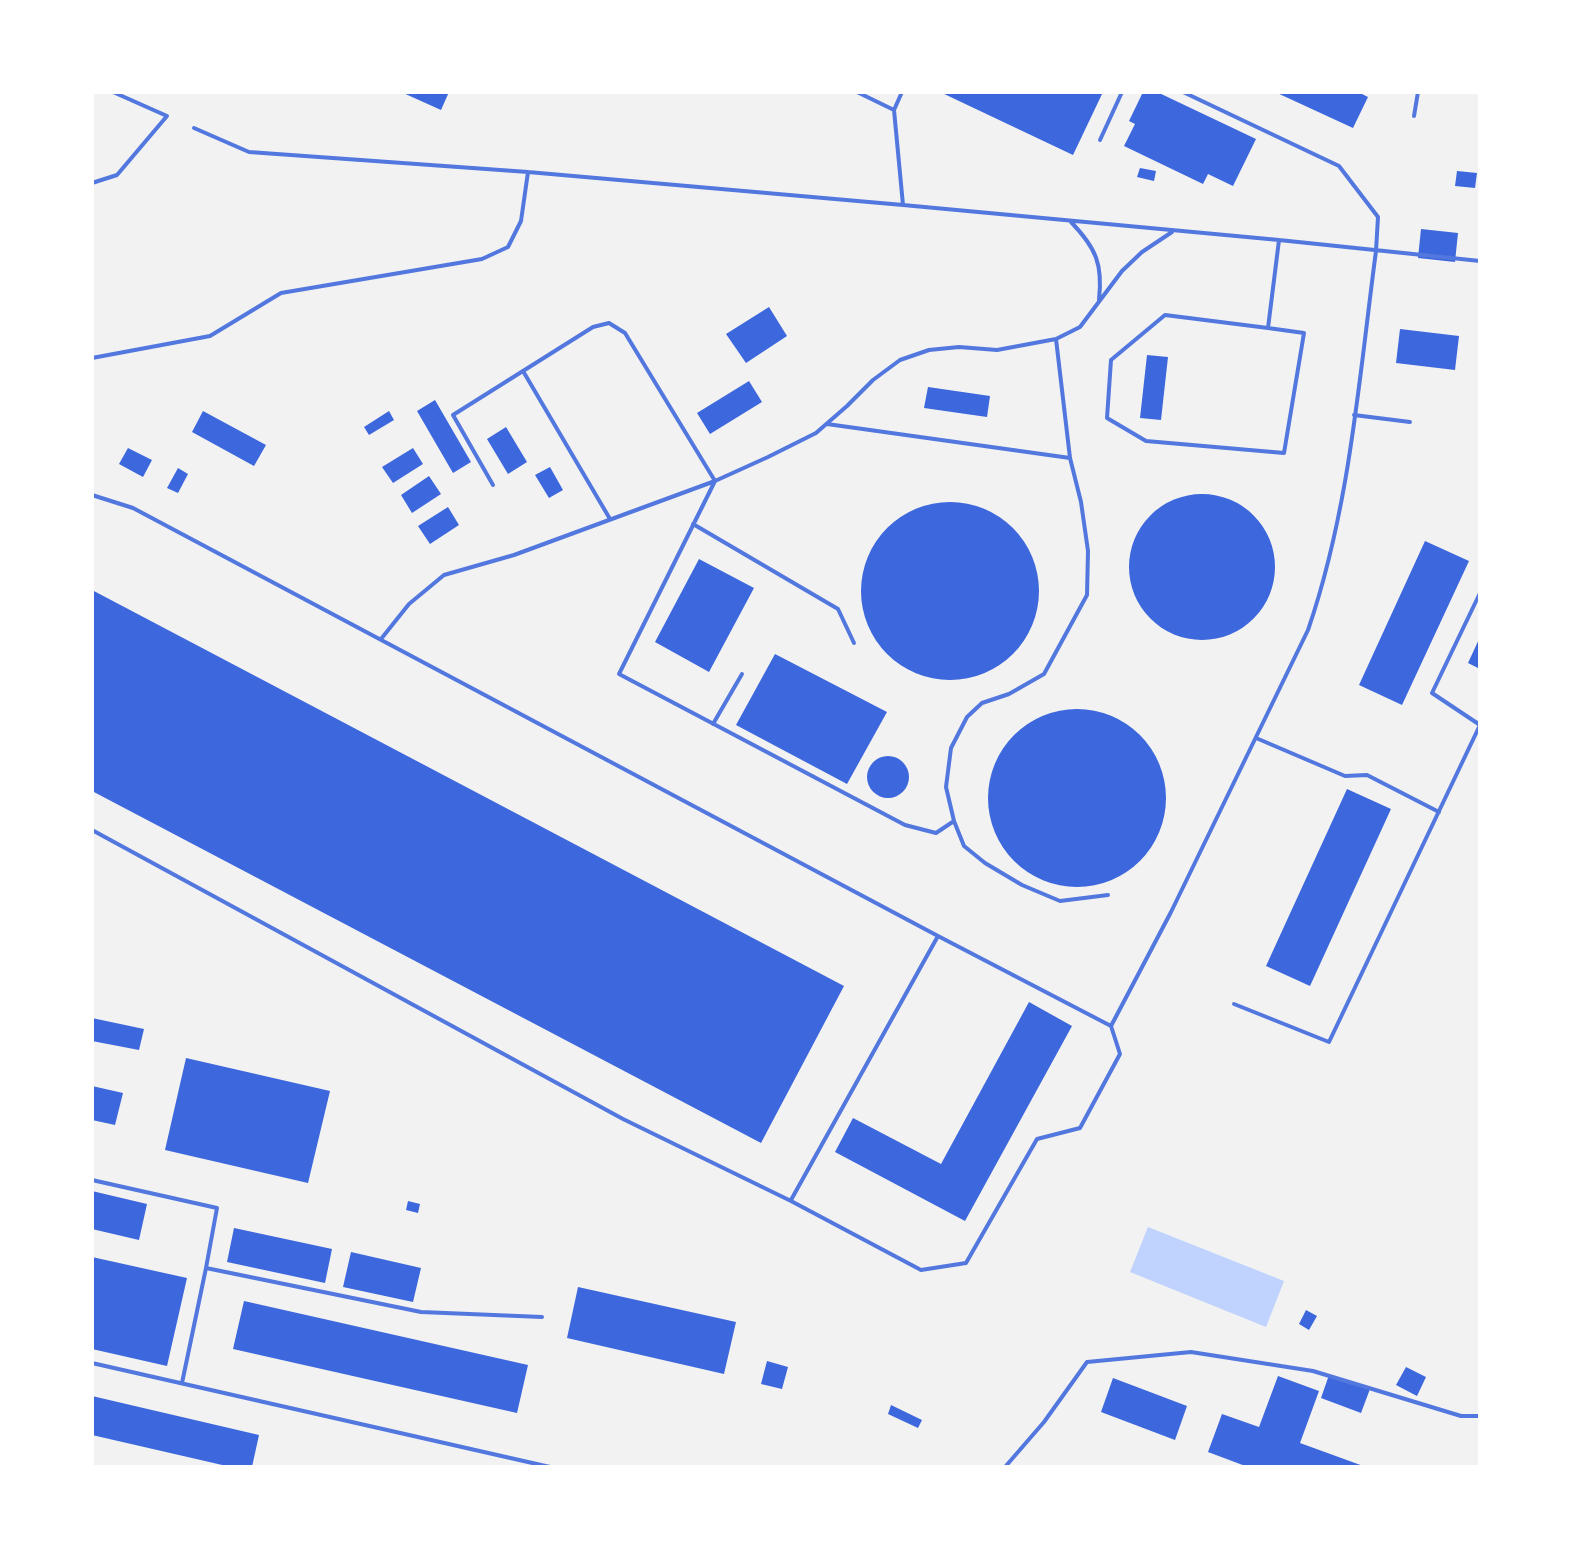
<!DOCTYPE html>
<style>
body{margin:0}
#map{position:relative;width:1572px;height:1559px;overflow:hidden;background:#f2f2f2;font-family:"DejaVu Sans",sans-serif}
canvas{display:block}
.frame{position:absolute;inset:0;border:94px solid #fff;pointer-events:none}
</style>
<div id="map">
<canvas width="1572" height="1559"></canvas>
<div class="frame"></div>
</div>
<script>
const ctx = document.querySelector('canvas').getContext('2d');
ctx.lineJoin = 'round';
function fillPath(path, color) { ctx.fillStyle = color; ctx.fill(path, 'evenodd'); }
function strokePath(path, color, width, dash) { ctx.strokeStyle = color; ctx.lineWidth = width; ctx.lineCap = dash ? 'butt' : 'round'; ctx.setLineDash(dash || []); ctx.stroke(path); }
fillPath(new Path2D(`
 M 1148,1227 L 1284,1281 L 1266,1327 L 1130,1272 Z`), '#bfd3fe');
fillPath(new Path2D(`
 M 401,92 L 449,92 L 441,110 Z
 M 940,92 L 1103,92 L 1073,155 Z
 M 1143,92 L 1157,92 L 1256,139 L 1233,186 L 1208,174 L 1203,184 L 1124,146 L 1135,124 L 1129,121 Z
 M 1275,92 L 1358,92 L 1368,97 L 1353,128 Z
 M 1140,168 L 1156,171 L 1154,181 L 1137,177 Z
 M 1457,171 L 1477,173 L 1475,188 L 1455,186 Z
 M 1421,229 L 1458,233 L 1455,262 L 1418,258 Z
 M 769,307 L 787,336 L 746,363 L 726,334 Z
 M 1400,329 L 1459,336 L 1455,370 L 1396,363 Z
 M 1147,355 L 1168,357 L 1161,420 L 1140,418 Z
 M 749,381 L 762,402 L 710,434 L 697,413 Z
 M 928,387 L 990,396 L 987,417 L 924,408 Z
 M 435,400 L 471,462 L 453,473 L 417,411 Z
 M 203,411 L 266,445 L 254,466 L 192,432 Z
 M 389,411 L 394,420 L 369,435 L 364,427 Z
 M 506,427 L 527,462 L 508,474 L 487,439 Z
 M 128,448 L 152,460 L 143,477 L 119,464 Z
 M 413,448 L 423,464 L 393,483 L 382,467 Z
 M 550,467 L 563,490 L 549,498 L 535,475 Z
 M 178,468 L 188,474 L 178,493 L 167,488 Z
 M 429,476 L 441,494 L 412,513 L 401,495 Z
 M1129 567a73 73 0 1 1 146 0a73 73 0 1 1-146 0Z
 M861 591a89 89 0 1 1 178 0a89 89 0 1 1-178 0Z
 M 448,507 L 459,525 L 430,544 L 418,526 Z
 M 1425,541 L 1469,561 L 1402,705 L 1359,685 Z
 M 699,559 L 754,588 L 709,672 L 655,642 Z
 M 92,590 L 844,986 L 761,1143 L 92,791 Z
 M 1480,637 L 1480,669 L 1468,663 Z
 M 775,654 L 887,712 L 847,784 L 736,725 Z
 M988 798a89 89 0 1 1 178 0a89 89 0 1 1-178 0Z
 M867 777a21 21 0 1 1 42 0a21 21 0 1 1-42 0Z
 M 1347,789 L 1391,809 L 1310,986 L 1266,966 Z
 M 1029,1002 L 1072,1026 L 965,1221 L 835,1152 L 853,1118 L 941,1164 Z
 M 92,1018 L 144,1029 L 139,1050 L 92,1041 Z
 M 186,1058 L 330,1091 L 308,1183 L 165,1150 Z
 M 92,1086 L 123,1093 L 115,1125 L 92,1120 Z
 M 92,1191 L 147,1204 L 139,1240 L 92,1229 Z
 M 408,1201 L 420,1204 L 418,1213 L 406,1210 Z
 M 234,1228 L 332,1249 L 325,1283 L 227,1262 Z
 M 351,1252 L 421,1268 L 413,1302 L 343,1287 Z
 M 92,1257 L 187,1278 L 167,1366 L 92,1349 Z
 M 578,1287 L 736,1322 L 724,1374 L 567,1338 Z
 M 244,1301 L 528,1365 L 517,1413 L 233,1349 Z
 M 1306,1310 L 1317,1316 L 1309,1330 L 1299,1324 Z
 M 767,1361 L 788,1367 L 782,1389 L 761,1384 Z
 M 1406,1367 L 1426,1377 L 1417,1396 L 1396,1385 Z
 M 1329,1375 L 1370,1389 L 1361,1413 L 1321,1398 Z
 M 1278,1376 L 1319,1391 L 1300,1443 L 1366,1467 L 1248,1467 L 1208,1452 L 1222,1414 L 1259,1427 Z
 M 1113,1378 L 1187,1406 L 1175,1440 L 1101,1412 Z
 M 92,1396 L 259,1435 L 252,1467 L 231,1467 L 92,1435 Z
 M 891,1405 L 922,1420 L 918,1428 L 888,1414 Z`), '#3d67dc');
strokePath(new Path2D(`
 M 857,92 L 894,110
 M 902,92 L 894,110 L 903,205
 M 1414,116 L 1418,92
 M 194,128 L 249,152 L 528,172 L 903,205 L 1279,240 L 1480,261
 M 1100,140 L 1122,92
 M 92,183 L 117,175 L 167,116 L 113,92
 M 1071,222 C 1096,248 1103,264 1099,300
 M 1268,328 L 1304,333 L 1284,453 L 1146,441 L 1107,418 L 1111,360 L 1165,315 L 1268,328 L 1279,240
 M 1056,339 L 1070,458 L 1081,502 L 1088,551 L 1087,595 L 1044,674 L 1009,694 L 982,703 L 967,717 L 951,748 L 946,787 L 954,821 L 964,846 L 985,863 L 1022,885 L 1060,901 L 1108,895
 M 92,358 L 210,336 L 281,293 L 482,259 L 508,247 L 521,221 L 528,172
 M 523,371 L 610,519
 M 1354,415 L 1410,422
 M 827,424 L 1070,458
 M 493,485 L 453,415 L 593,327 L 609,323 L 625,333 L 715,481 L 619,674 L 905,825 L 936,833 L 954,821
 M 92,495 L 133,508 L 938,936
 M 693,524 L 838,609 L 854,643
 M 381,639 L 409,604 L 444,575 L 514,555 L 715,481 L 768,457 L 816,433 L 847,406 L 873,380 L 900,360 L 929,350 L 959,347 L 997,350 L 1056,339 L 1080,327 L 1122,271 L 1142,252 L 1172,232
 M 713,724 L 742,674
 M 1256,738 L 1345,776 L 1367,775 L 1439,812
 M 92,830 L 623,1119 L 791,1201 L 921,1270 L 966,1263 L 1037,1139 L 1080,1128 L 1120,1054 L 1111,1026 L 1171,912 L 1308,630 C 1350,508 1359,378 1376,251 L 1378,217 L 1339,166 L 1183,92
 M 1234,1004 L 1329,1042 L 1480,725 L 1432,693 L 1480,593
 M 92,1180 L 217,1208 L 206,1268 L 182,1383
 M 791,1200 L 938,936 L 1111,1026
 M 206,1268 L 421,1312 L 542,1317
 M 92,1363 L 550,1467
 M 1005,1467 L 1044,1422 L 1087,1362 L 1191,1352 L 1313,1371 L 1461,1416 L 1480,1416`), '#5277de', 4);
</script>
